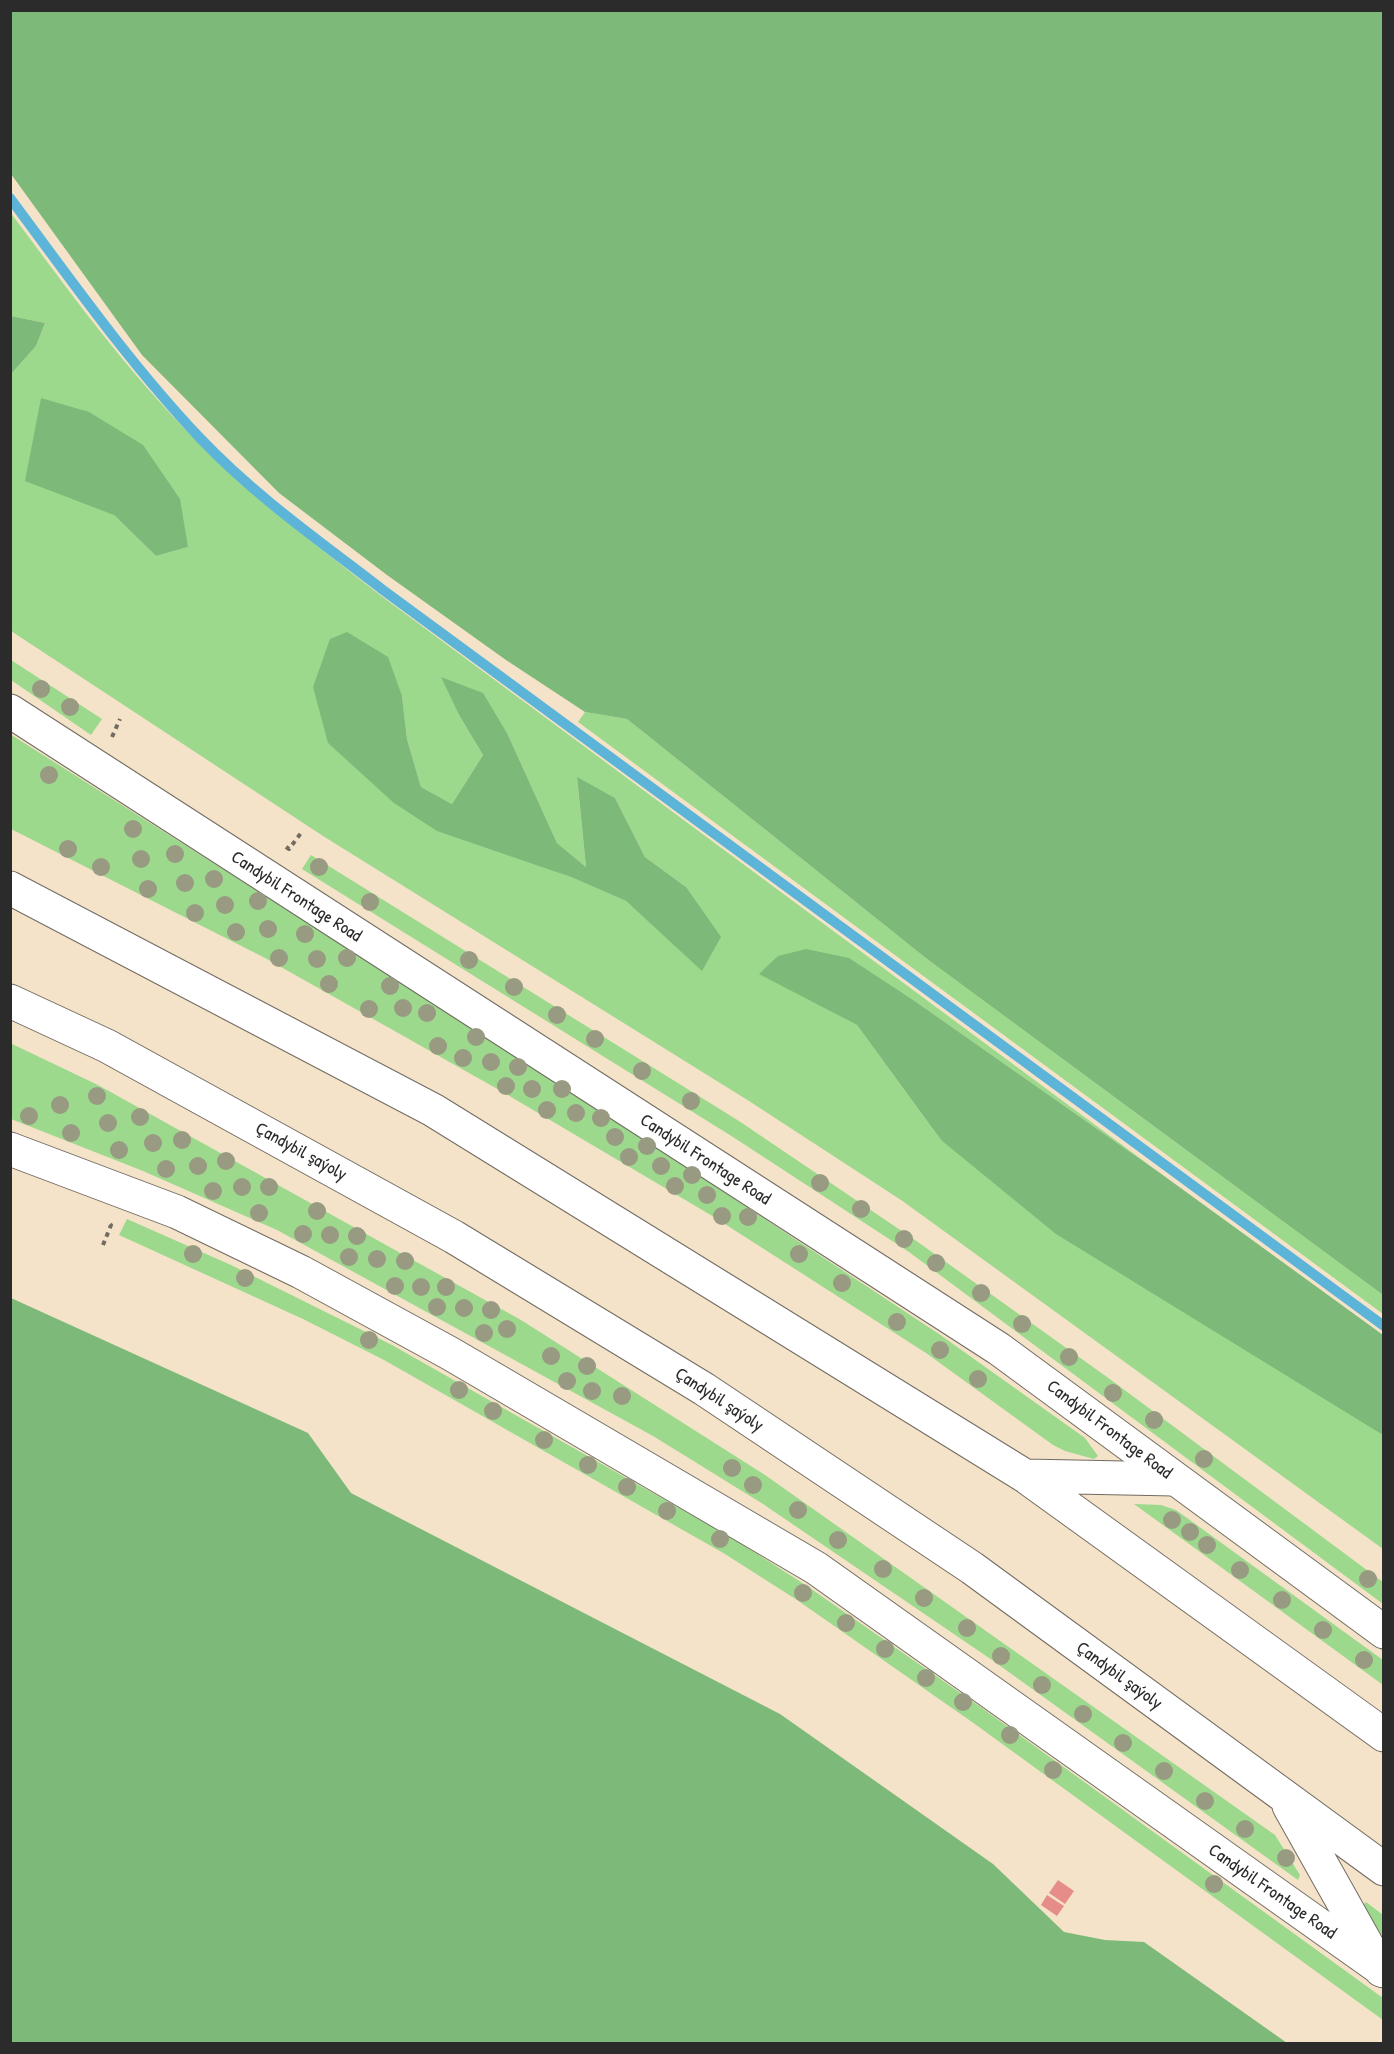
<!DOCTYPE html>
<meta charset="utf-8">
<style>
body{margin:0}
#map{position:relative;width:1394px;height:2054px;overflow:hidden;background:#f4e3c9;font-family:"Patrick Hand",sans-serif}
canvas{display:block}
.frame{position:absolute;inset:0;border:12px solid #2b2b2b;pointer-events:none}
</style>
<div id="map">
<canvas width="1394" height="2054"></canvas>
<div class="frame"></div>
</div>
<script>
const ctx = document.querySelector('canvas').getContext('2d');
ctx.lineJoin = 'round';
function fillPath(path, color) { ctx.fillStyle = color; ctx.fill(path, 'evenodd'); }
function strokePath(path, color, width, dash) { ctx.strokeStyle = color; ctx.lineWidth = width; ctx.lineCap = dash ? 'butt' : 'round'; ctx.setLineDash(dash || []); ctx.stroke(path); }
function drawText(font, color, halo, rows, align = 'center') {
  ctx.font = font + ' "Patrick Hand",sans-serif'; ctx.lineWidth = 4.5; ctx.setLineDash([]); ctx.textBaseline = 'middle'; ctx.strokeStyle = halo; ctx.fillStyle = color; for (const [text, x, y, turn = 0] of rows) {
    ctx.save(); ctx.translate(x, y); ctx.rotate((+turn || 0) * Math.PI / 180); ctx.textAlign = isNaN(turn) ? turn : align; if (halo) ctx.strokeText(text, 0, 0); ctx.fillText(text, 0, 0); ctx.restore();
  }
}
fillPath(new Path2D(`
 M 10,212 C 70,292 129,375 201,445 C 257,500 318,547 380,595 L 1160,1173 L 919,1004 L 760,973 L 857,1025 L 941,1140 L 1383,1435 L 1383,1549 L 901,1200 L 749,1101 L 323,836 L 11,631 L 11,374 L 36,346 L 45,323 L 11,316 ZM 114,515 L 188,547 L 156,556 ZM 442,677 L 508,735 L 557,843 L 586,867 L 577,778 L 615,798 L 645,857 L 686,887 L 702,970 L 626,901 L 571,877 L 517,857 L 328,743 L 402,696 L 407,739 L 421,787 L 452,804 L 483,755 L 459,715 Z
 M 11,660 L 102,719 L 91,735 L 11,680 Z
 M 585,712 L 627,719 L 927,959 L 1383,1295 L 1383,1314 L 578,722 Z
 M 10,734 L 530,1064 L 939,1334 L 1085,1438 L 1098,1456 L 1094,1459 L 1065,1451 L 1053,1445 L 926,1353 L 714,1217 L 501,1091 L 265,958 L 11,829 Z
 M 311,855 L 739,1121 L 915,1240 L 1107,1377 L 1383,1582 L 1383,1604 L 909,1252 L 733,1137 L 302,869 Z
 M 10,1043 L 98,1085 L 521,1320 L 765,1475 L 1275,1835 L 1300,1875 L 1298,1880 L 992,1660 L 763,1504 L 653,1436 L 277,1230 L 143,1171 L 11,1119 Z
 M 127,1219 L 231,1265 L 392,1345 L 734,1539 L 807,1586 L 982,1708 L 1383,1998 L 1383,2020 L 972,1722 L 797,1600 L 725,1554 L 384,1360 L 303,1319 L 119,1235 Z
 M 1134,1504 L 1161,1505 L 1176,1510 L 1383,1660 L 1383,1685 Z
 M 1366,1902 L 1383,1915 L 1383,1937 L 1362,1906 Z`), '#9cd98d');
fillPath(new Path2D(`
 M 10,11 L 1383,11 L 1383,1295 L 927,959 L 627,719 L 585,712 L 506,660 L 387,575 L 279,493 L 142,355 L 11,174 Z
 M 11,316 L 45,323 L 36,346 L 11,374 Z
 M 41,398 L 89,412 L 143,445 L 180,499 L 188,547 L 156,556 L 114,515 L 25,481 Z
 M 347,632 L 388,657 L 402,696 L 407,739 L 421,787 L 452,804 L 483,755 L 459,715 L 441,677 L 483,693 L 508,735 L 557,843 L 586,867 L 577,777 L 615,798 L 645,857 L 686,887 L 721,937 L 702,971 L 626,901 L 571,877 L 437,831 L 394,803 L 328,743 L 313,687 L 330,639 Z
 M 806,949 L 849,958 L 919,1004 L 1160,1173 L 1383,1335 L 1383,1435 L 1056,1234 L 941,1140 L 857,1025 L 759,974 L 778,956 Z
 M 11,1298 L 308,1433 L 351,1493 L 780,1714 L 993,1864 L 1064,1932 L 1105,1940 L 1144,1942 L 1287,2043 L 11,2043 Z`), '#7db978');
strokePath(new Path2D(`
 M 10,198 C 71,280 130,364 200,438 C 255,496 321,542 383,590 L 1384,1326`), '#5cb4d9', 10);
fillPath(new Path2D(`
 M 1058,1880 L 1074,1891 L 1065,1904 L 1049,1893 Z
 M 1047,1895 L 1064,1906 L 1057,1916 L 1041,1905 Z`), '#e68d8a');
const minor = new Path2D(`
 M 10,711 L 999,1349 L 1384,1632
 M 10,1149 L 177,1212 L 301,1272 L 451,1354 L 816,1568 L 1384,1971`);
const secondary = new Path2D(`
 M 10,888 L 433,1110 L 1025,1476 L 1384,1735
 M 10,1001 L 107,1046 L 454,1237 L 704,1389 L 972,1568 L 1384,1869
 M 1025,1476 L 1174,1479
 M 1289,1806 L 1381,1970`);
strokePath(minor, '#716b62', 35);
strokePath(secondary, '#716b62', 35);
strokePath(new Path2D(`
 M 112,737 L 120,719
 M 286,847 L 289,849 L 301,833
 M 103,1245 L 111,1225 L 109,1224`), '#716b62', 4, [4.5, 4.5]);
strokePath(minor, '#fff', 33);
strokePath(secondary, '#fff', 33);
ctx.fillStyle = '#989a82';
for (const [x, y] of [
 [41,689],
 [70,707],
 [49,775],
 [133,829],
 [68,849],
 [175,854],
 [141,859],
 [101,867],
 [319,867],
 [214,879],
 [185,883],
 [148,889],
 [258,901],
 [370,902],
 [225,905],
 [195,913],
 [268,929],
 [236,932],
 [305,934],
 [279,958],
 [347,958],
 [317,959],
 [469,960],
 [329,984],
 [390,986],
 [514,987],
 [403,1008],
 [369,1009],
 [427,1013],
 [557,1015],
 [476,1037],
 [595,1039],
 [438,1046],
 [463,1058],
 [491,1062],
 [518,1067],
 [642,1071],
 [506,1086],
 [532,1089],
 [562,1089],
 [97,1096],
 [691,1101],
 [60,1105],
 [547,1110],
 [576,1113],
 [29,1116],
 [140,1117],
 [601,1118],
 [108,1123],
 [71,1133],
 [615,1137],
 [182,1140],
 [153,1143],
 [647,1146],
 [119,1150],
 [629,1157],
 [226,1161],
 [198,1166],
 [661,1166],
 [166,1169],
 [692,1175],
 [820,1183],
 [675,1186],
 [242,1187],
 [269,1187],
 [213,1191],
 [707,1195],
 [861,1209],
 [317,1211],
 [259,1213],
 [722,1216],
 [748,1217],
 [303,1234],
 [330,1235],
 [357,1236],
 [904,1239],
 [193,1254],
 [799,1254],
 [349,1257],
 [377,1259],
 [405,1261],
 [936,1263],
 [245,1278],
 [842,1283],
 [395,1286],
 [421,1287],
 [446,1287],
 [981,1293],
 [437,1307],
 [464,1308],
 [491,1310],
 [897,1322],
 [1022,1324],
 [507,1329],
 [484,1333],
 [369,1340],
 [940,1350],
 [551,1356],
 [1069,1357],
 [587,1366],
 [978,1379],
 [567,1381],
 [459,1390],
 [592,1391],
 [1113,1393],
 [622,1396],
 [493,1411],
 [1154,1420],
 [544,1440],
 [1204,1459],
 [588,1465],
 [732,1468],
 [753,1485],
 [627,1487],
 [798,1510],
 [667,1511],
 [1172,1520],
 [1190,1532],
 [720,1539],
 [838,1540],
 [1207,1545],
 [883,1569],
 [1240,1570],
 [1368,1579],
 [803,1593],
 [924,1598],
 [1282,1600],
 [846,1623],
 [967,1628],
 [1323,1630],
 [885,1649],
 [1001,1656],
 [1364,1660],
 [926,1678],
 [1042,1685],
 [963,1702],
 [1083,1714],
 [1010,1735],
 [1123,1743],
 [1053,1770],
 [1164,1771],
 [1205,1801],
 [1245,1829],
 [1286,1858],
 [1214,1884]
]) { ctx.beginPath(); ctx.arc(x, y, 9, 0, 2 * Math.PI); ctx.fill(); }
drawText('18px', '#2b2b2b', '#fff', [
 ["Candybil Frontage Road",296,897,33],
 ["Çandybil şaýoly",301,1152,29],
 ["Candybil Frontage Road",705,1160,33],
 ["Çandybil şaýoly",719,1400,33],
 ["Candybil Frontage Road",1109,1430,37],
 ["Çandybil şaýoly",1119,1676,36],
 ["Candybil Frontage Road",1272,1892,35]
]);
</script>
